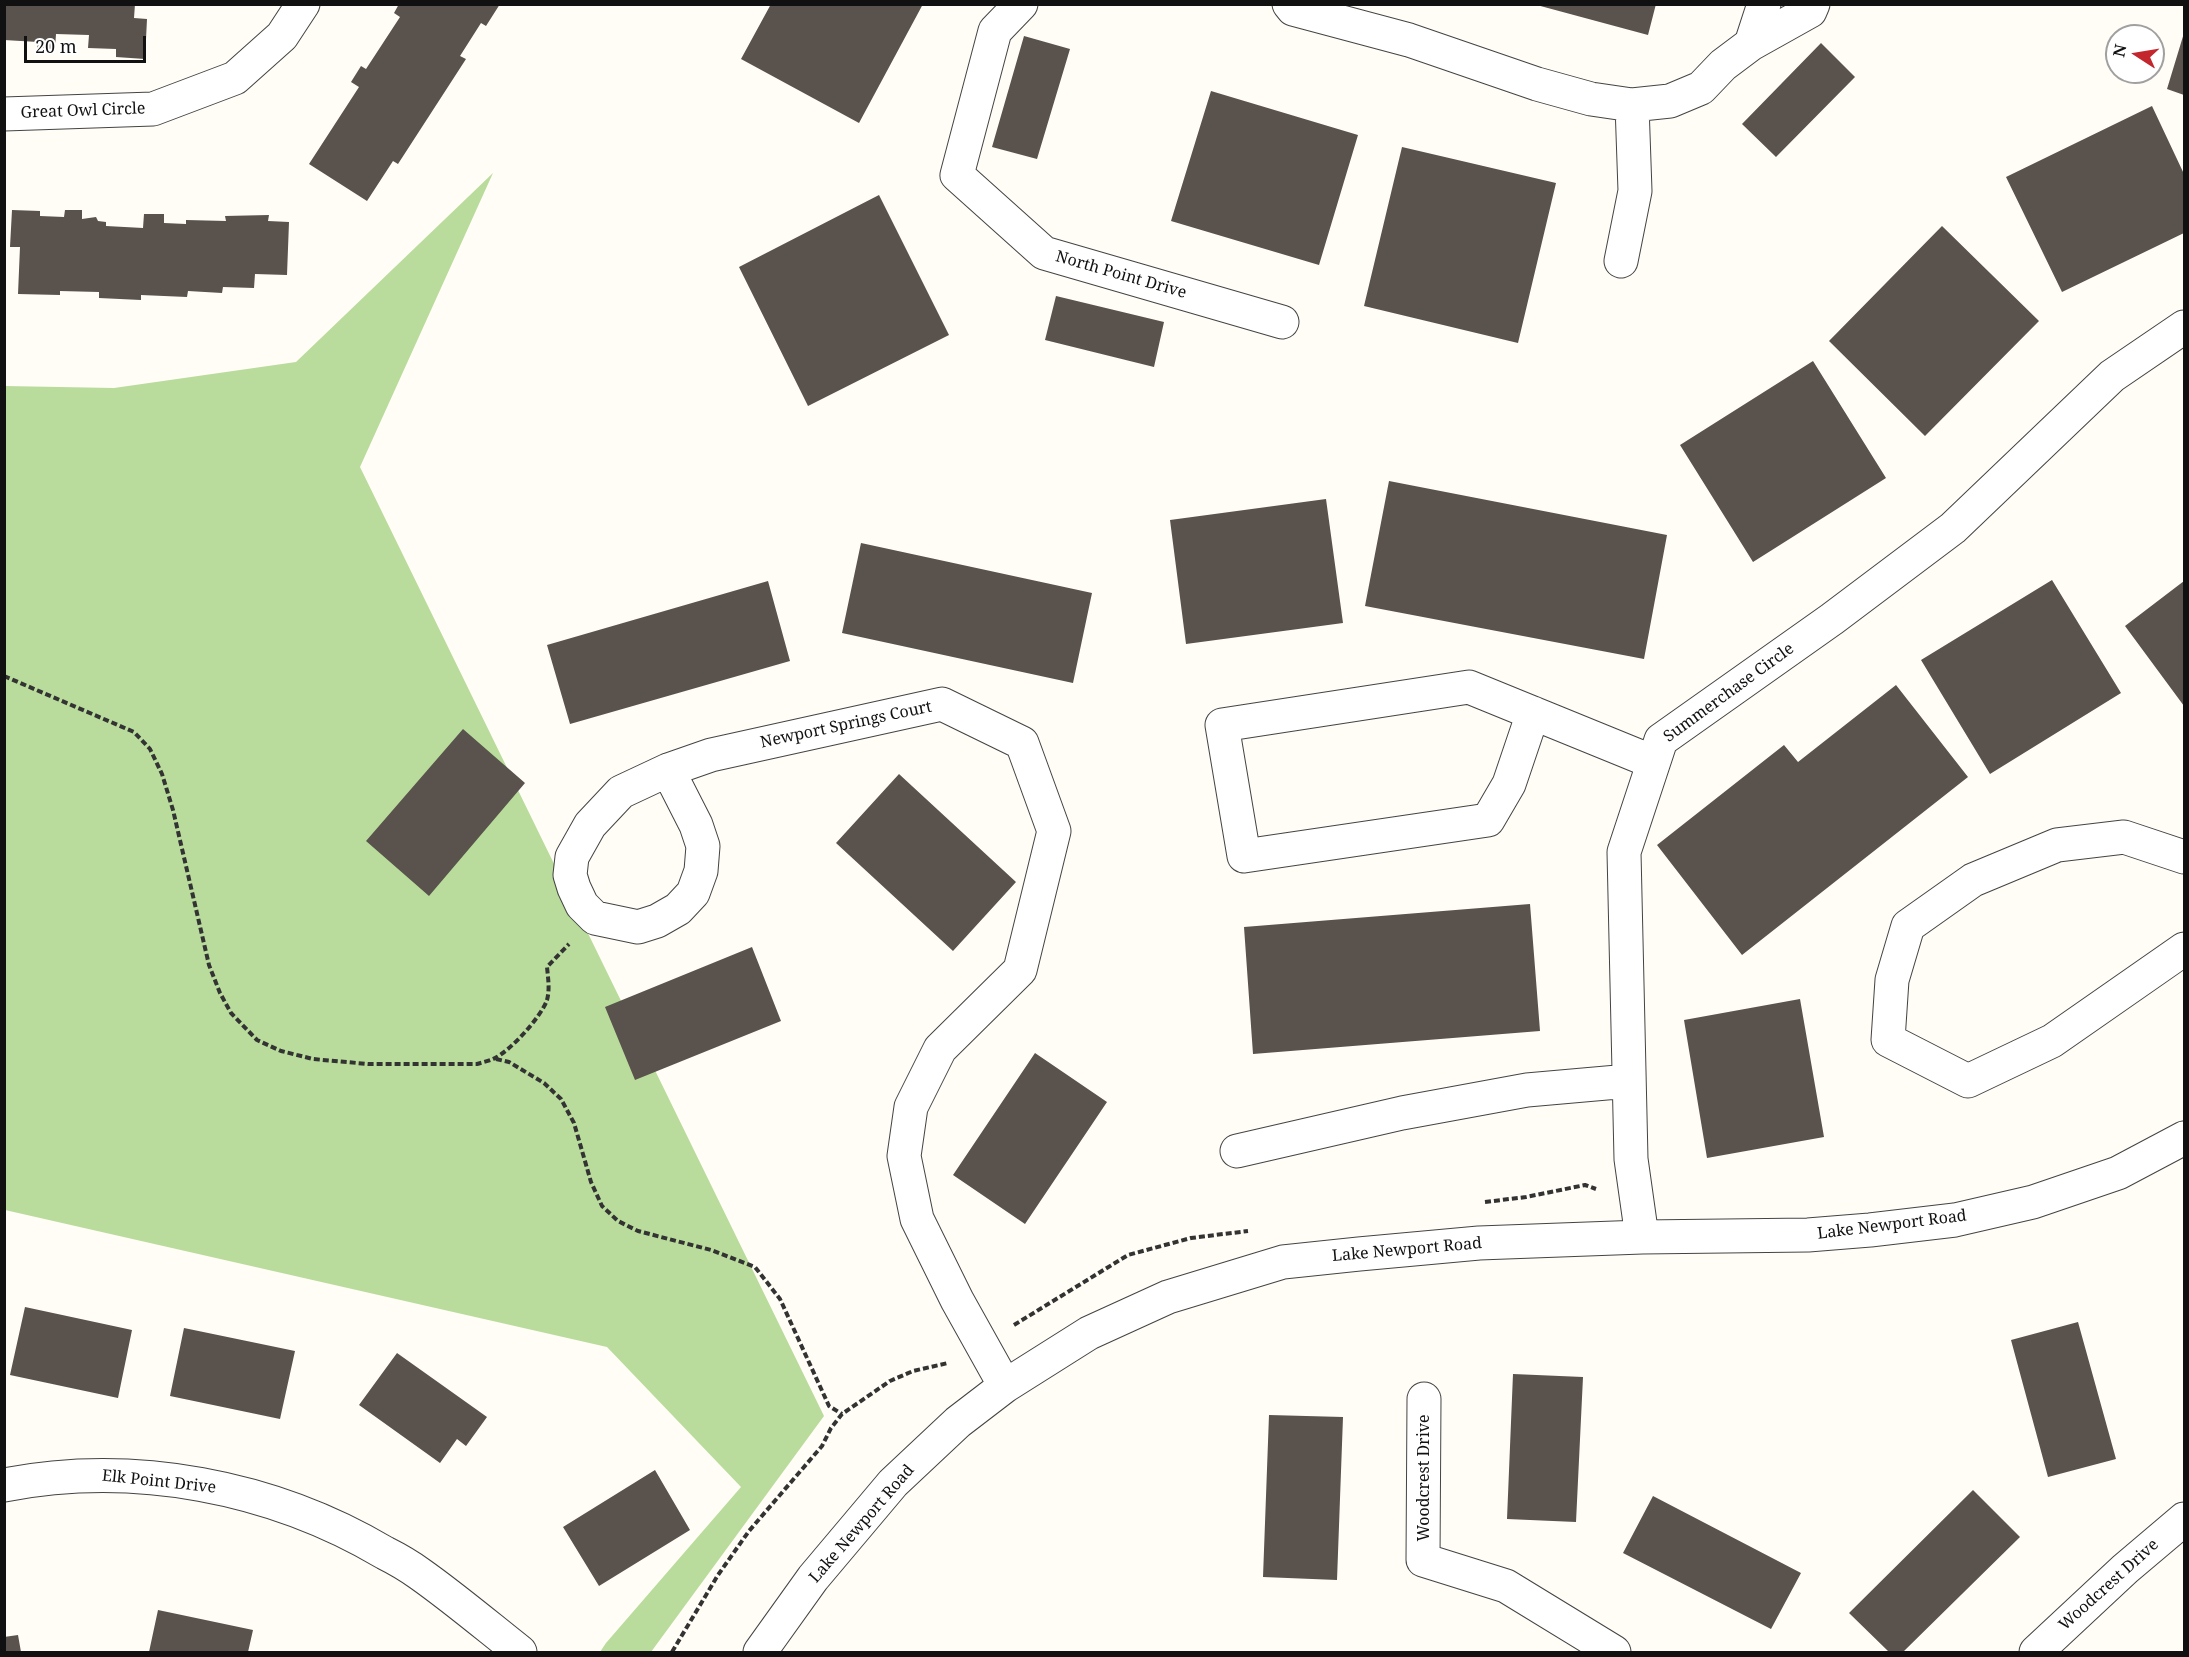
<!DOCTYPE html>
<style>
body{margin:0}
#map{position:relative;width:2189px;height:1657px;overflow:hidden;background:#fffdf5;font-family:"Noto Serif",serif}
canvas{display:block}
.frame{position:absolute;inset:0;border:6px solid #111;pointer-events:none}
.north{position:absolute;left:2105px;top:24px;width:60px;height:60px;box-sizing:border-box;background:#fff;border:2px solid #a0a0a0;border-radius:50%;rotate:282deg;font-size:16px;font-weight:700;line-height:24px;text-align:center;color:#111}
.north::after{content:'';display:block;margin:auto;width:21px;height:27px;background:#c4262e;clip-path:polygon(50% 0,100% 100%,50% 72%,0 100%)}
.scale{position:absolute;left:24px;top:36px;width:122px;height:27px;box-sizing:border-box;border:3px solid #111;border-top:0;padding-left:8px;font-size:18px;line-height:21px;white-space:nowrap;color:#111;-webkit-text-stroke:4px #fff;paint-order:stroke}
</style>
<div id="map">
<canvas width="2189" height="1657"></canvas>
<div class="frame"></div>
<div class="north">N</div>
<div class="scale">20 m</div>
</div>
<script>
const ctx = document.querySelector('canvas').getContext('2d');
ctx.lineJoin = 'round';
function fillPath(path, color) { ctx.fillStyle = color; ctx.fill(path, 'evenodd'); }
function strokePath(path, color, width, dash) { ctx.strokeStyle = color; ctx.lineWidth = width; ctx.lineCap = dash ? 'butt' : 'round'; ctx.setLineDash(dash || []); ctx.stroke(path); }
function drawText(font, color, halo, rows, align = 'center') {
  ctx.font = font + ' "Noto Serif",serif'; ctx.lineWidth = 6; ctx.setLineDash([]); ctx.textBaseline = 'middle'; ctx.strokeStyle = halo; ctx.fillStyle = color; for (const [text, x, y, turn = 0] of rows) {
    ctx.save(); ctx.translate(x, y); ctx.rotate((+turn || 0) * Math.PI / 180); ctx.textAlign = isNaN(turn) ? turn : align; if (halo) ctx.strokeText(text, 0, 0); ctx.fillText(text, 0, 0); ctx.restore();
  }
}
fillPath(new Path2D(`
 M 493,173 L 360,467 L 824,1416 L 651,1652 L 600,1652 L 606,1643 L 741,1487 L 607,1347 L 5,1210 L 5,386 L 114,388 L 296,362 Z`), '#b9dc9c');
fillPath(new Path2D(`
 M 4,4 L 135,4 L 134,18 L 147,19 L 145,59 L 116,57 L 116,49 L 88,48 L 89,35 L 56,34 L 55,49 L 37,49 L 38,42 L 4,40 Z
 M 399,4 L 500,4 L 486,26 L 481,23 L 460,56 L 466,59 L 398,164 L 393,161 L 367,201 L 309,164 L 359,87 L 351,82 L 361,66 L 366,69 L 400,17 L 394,13 Z
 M 771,4 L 923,4 L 859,123 L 741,59 Z
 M 1533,4 L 1656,4 L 1648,35 Z
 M 2184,33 L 2184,95 L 2167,89 Z
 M 1024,36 L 1070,49 L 1037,159 L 992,147 Z
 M 1821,43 L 1855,77 L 1776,157 L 1742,124 Z
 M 1211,91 L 1358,135 L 1319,265 L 1171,221 Z
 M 2152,106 L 2184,174 L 2184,233 L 2062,292 L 2006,177 Z
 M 1402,147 L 1556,183 L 1518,343 L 1364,306 Z
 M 879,195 L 949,335 L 808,406 L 739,267 Z
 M 12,210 L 40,211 L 40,216 L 64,217 L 65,210 L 82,210 L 82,219 L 96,217 L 98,221 L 106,222 L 106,226 L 143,228 L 144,214 L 164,214 L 164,223 L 186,224 L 186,220 L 226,221 L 225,216 L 269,215 L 268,221 L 289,222 L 287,275 L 255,274 L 254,288 L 223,287 L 222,293 L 188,291 L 187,297 L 141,295 L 141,300 L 99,298 L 99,292 L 60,291 L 60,295 L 18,294 L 20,247 L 10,247 Z
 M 1942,226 L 2039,321 L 1925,436 L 1829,341 Z
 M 1056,296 L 1164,322 L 1154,367 L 1045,340 Z
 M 1813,361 L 1886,478 L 1753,562 L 1680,445 Z
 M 1389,481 L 1667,535 L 1644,659 L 1365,606 Z
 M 1326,499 L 1343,623 L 1186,644 L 1170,520 Z
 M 861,543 L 1092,593 L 1073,683 L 842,633 Z
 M 2052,580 L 2121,693 L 1990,774 L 1921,660 Z
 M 768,581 L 790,661 L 570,724 L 547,645 Z
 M 2184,581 L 2184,706 L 2125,626 Z
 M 1896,685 L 1968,777 L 1742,955 L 1657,845 L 1784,745 L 1798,762 Z
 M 463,729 L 525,783 L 429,896 L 366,841 Z
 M 899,774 L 1016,882 L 953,951 L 836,843 Z
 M 1530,904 L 1540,1031 L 1253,1054 L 1244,927 Z
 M 752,947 L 781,1021 L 635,1080 L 605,1007 Z
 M 1800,999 L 1824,1137 L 1707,1158 L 1684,1020 Z
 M 1035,1053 L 1107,1102 L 1025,1224 L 953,1175 Z
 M 25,1307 L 132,1330 L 118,1398 L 10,1375 Z
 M 2078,1322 L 2116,1459 L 2048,1477 L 2011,1340 Z
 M 184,1328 L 295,1351 L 280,1419 L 170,1396 Z
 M 397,1353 L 487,1417 L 466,1446 L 457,1439 L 440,1463 L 359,1405 Z
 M 1513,1374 L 1583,1377 L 1576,1522 L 1507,1519 Z
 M 1269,1415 L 1343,1417 L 1337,1580 L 1263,1577 Z
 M 655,1470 L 690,1530 L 599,1586 L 563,1527 Z
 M 1973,1490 L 2020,1537 L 1903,1652 L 1889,1652 L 1849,1613 Z
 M 1653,1496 L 1801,1573 L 1771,1629 L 1623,1553 Z
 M 158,1610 L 253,1630 L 248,1652 L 149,1652 Z
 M 18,1635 L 21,1652 L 4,1652 L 4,1637 Z`), '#5a524d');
const minor = new Path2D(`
 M 1021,4 L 995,31 L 957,175 L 1044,253 L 1282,322
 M 1289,4 L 1293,9 L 1409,40 L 1537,84 L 1591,99 L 1632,105 L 1670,101 L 1701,88 L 1723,65 L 1751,44 L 1810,11 L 1813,4
 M 1751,44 L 1764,4
 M 4,114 L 153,109 L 235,78 L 282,36 L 303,4
 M 1621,261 L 1635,191 L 1632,105
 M 1533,713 L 1509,784 L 1488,820 L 1244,856 L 1222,725 L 1469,687 L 1653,762
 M 668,770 L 696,825 L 703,846 L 701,871 L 693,893 L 678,909 L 657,921 L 638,927 L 595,918 L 582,905 L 574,888 L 570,875 L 572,857 L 590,825 L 621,792 L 668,770 L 711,755 L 942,704 L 1022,743 L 1054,831 L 1020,970 L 940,1049 L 911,1107 L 904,1156 L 917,1219 L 957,1300 L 1005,1386
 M 2184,857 L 2124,837 L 2057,845 L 1973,880 L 1908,926 L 1892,980 L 1888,1040 L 1968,1081 L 2052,1041 L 2184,949
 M 1237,1151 L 1402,1113 L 1527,1090 L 1629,1081
 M 1642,1237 L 1631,1159 L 1624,852 L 1661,740 L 1832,619 L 1953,528 L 2112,376 L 2184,327
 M 1424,1399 L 1423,1560 L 1506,1586 L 1614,1652
 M 4,1485 C 134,1460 272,1486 385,1553 C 397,1559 409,1566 420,1574 C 454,1598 487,1626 520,1652
 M 760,1652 L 813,1578 L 893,1483 L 958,1422 L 1005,1386 L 1089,1333 L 1168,1297 L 1283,1262 L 1359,1254 L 1479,1243 L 1642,1237 L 1808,1235 L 1870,1230 L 1955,1220 L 2033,1202 L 2118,1173 L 2184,1138
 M 2036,1652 L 2125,1569 L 2184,1519`);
strokePath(minor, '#444', 35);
strokePath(new Path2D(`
 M 4,676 L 134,732 L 150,749 L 162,774 L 173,810 L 209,965 L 220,993 L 231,1013 L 257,1040 L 281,1051 L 313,1059 L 368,1064 L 477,1064 C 483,1062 490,1061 495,1058 C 511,1050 541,1017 547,1000 C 550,989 548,978 547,967 L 569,944
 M 496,1059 L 509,1062 L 544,1083 L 561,1099 L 574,1123 L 591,1182 L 602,1206 L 618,1221 L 638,1231 L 711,1250 L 755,1267 L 780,1299 L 829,1406 L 842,1414
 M 1485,1202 L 1526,1197 L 1585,1185 L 1596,1189
 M 1014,1325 L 1128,1255 L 1191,1238 L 1248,1231
 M 672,1652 L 718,1575 L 749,1531 L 822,1446 L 831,1428 L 842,1414 L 890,1381 L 913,1371 L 948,1363`), '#333', 4, [6, 3]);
strokePath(minor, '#fff', 33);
drawText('16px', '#111', '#fff', [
 ["Great Owl Circle",83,111,-2],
 ["North Point Drive",1121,275,16],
 ["Summerchase Circle",1729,693,-36],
 ["Newport Springs Court",846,725,-12],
 ["Lake Newport Road",1892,1225,-7],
 ["Lake Newport Road",1407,1250,-5],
 ["Woodcrest Drive",1424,1478,-90],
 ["Elk Point Drive",159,1482,6],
 ["Lake Newport Road",862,1524,-49],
 ["Woodcrest Drive",2109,1585,-42]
]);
</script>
